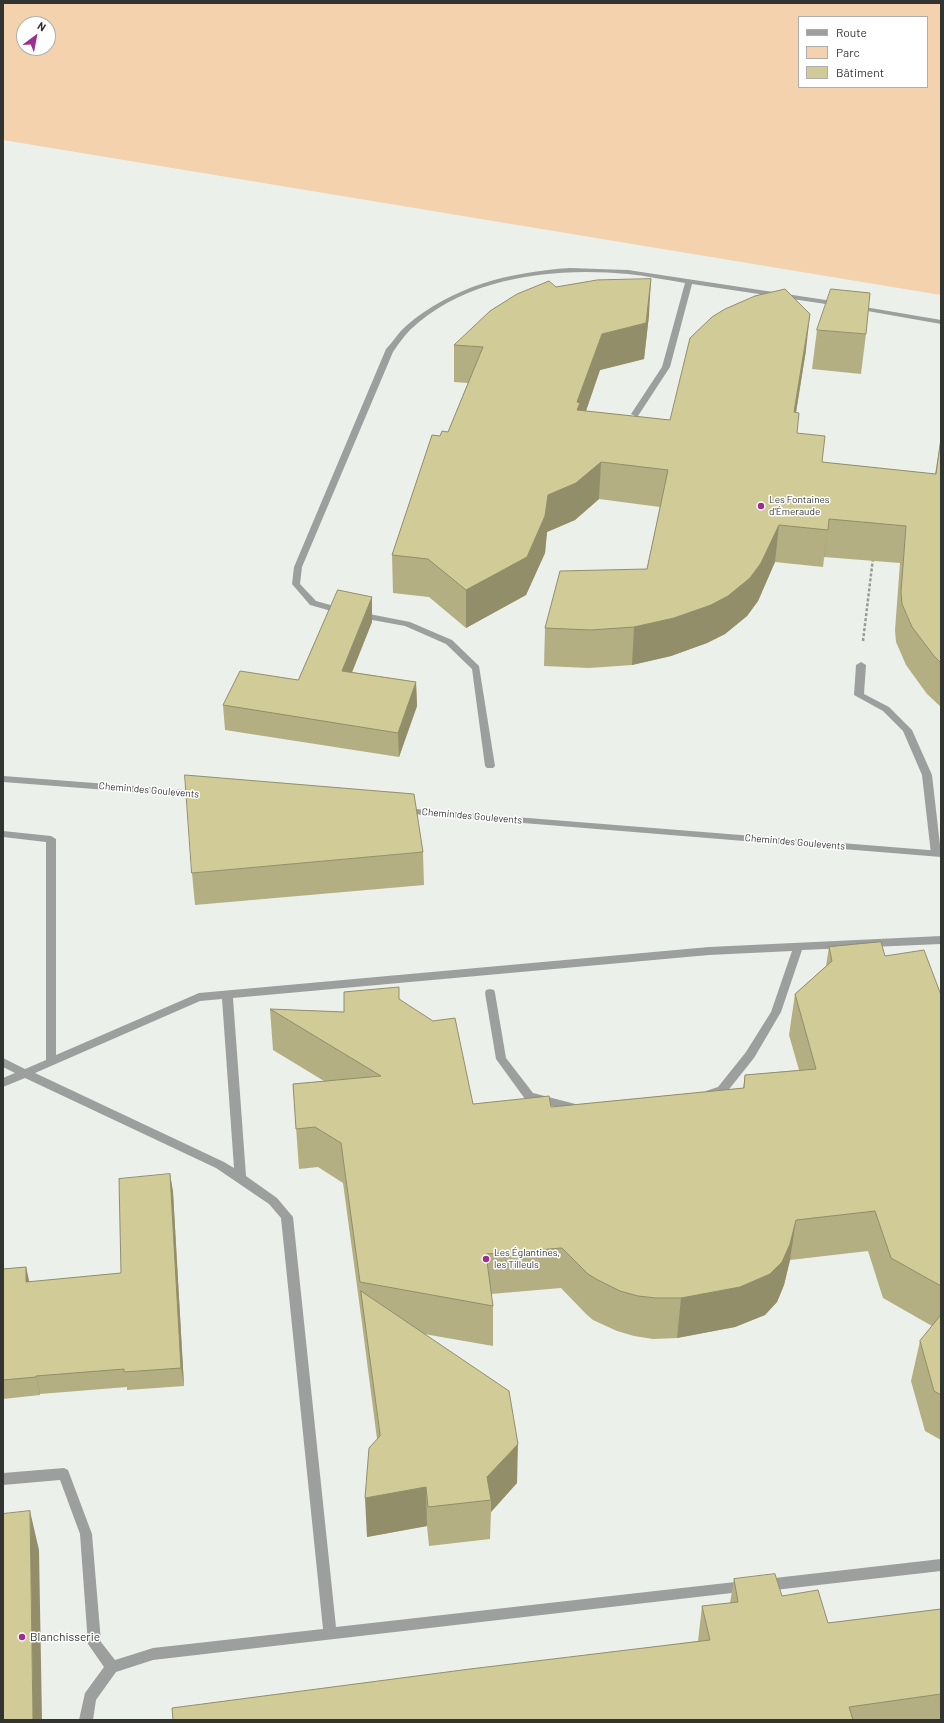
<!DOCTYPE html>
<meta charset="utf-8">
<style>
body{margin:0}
#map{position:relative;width:944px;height:1723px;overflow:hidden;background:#ecf0ea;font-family:Barlow,sans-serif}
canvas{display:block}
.frame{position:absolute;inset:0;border:4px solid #323432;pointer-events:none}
.legend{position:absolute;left:798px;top:16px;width:130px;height:72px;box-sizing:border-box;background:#fff;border:1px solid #adaead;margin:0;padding:5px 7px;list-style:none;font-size:12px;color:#323432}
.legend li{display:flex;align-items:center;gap:8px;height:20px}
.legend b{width:20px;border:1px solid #adaead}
.north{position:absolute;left:16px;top:16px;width:40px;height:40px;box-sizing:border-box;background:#fff;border:1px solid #adaead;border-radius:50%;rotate:32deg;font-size:11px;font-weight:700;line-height:16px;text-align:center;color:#323432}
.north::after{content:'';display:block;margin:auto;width:14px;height:18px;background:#9e2f8d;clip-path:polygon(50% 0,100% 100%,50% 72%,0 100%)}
</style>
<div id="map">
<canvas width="944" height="1723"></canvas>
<div class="frame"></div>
<ul class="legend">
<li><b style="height:5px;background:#9c9f9d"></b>Route</li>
<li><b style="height:11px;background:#f3d2ad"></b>Parc</li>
<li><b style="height:11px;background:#d0cb97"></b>Bâtiment</li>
</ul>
<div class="north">N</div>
</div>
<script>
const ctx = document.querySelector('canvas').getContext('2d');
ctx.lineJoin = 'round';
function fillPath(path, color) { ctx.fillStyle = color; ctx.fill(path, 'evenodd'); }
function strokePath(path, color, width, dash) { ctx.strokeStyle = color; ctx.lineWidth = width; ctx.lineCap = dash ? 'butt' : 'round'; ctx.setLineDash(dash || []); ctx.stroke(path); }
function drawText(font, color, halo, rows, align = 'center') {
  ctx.font = font + ' Barlow,sans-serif'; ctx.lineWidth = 3; ctx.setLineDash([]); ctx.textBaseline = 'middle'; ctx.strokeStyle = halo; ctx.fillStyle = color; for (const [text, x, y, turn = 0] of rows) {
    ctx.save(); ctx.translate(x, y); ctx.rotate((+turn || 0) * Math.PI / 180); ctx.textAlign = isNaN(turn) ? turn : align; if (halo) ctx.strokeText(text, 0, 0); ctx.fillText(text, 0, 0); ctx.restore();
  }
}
fillPath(new Path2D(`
 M 3,3 L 941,3 L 941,295 L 3,140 ZM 799,17 L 927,17 L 927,87 L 799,87 ZM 24,24 L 48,24 L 48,48 L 24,48 Z`), '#f3d2ad');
strokePath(new Path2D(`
 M 863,641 L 873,558`), '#989b97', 2.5, [3, 2]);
fillPath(new Path2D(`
 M 570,268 L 628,270 L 839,302 L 843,304 L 839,306 L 692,284 L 670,367 L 638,416 L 635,416 L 631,414 L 662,367 L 685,283 C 666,280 647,276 628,274 C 553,267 466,277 410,330 C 403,337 398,345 393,352 L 302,567 L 300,584 L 316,601 L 345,609 L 346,611 L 342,614 L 310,605 L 292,584 L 294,567 L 386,349 C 393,342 398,333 406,326 C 452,286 510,272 570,268 Z
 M 853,305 L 941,320 L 941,324 L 856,309 L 852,307 Z
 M 359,612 L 410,622 L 452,640 L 479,666 L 495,766 L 493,768 L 487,768 L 485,766 L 472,669 L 446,644 L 405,626 L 356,617 L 355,615 Z
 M 861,662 L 866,665 L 864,694 L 889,707 L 912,730 L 932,775 L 941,854 L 940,856 L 932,856 L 931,854 L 922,775 L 903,731 L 883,711 L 854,695 L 856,665 Z
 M 3,831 L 51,836 L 56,839 L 56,1055 L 199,993 L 709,947 L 941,936 L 941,944 L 802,950 L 781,1012 L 754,1058 L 726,1093 L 710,1098 L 706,1097 L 705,1094 L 706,1091 L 718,1087 L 746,1052 L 771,1012 L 792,951 L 709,955 L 233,998 L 246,1176 L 277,1198 L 293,1217 L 336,1627 L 744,1581 L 749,1583 L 751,1587 L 749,1591 L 153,1660 L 116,1672 L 96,1700 L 93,1720 L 79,1720 L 85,1693 L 104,1667 L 88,1644 L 80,1534 L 60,1480 L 3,1485 L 3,1473 L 64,1468 L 68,1470 L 92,1534 L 101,1642 L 115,1660 L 153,1648 L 323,1629 L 281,1218 L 269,1204 L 216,1168 L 25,1078 L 3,1087 L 3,1078 L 15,1073 L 3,1067 L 3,1058 L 25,1069 L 46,1060 L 46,842 L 3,837 ZM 222,999 L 234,1168 L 224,1162 L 35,1073 L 200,1001 Z
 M 490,989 L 494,990 L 495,993 L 506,1058 L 533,1093 L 583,1106 L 585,1109 L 583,1112 L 579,1113 L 525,1099 L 496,1059 L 485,993 L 486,990 Z
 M 941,1559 L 941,1571 L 766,1591 L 761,1589 L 759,1585 L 761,1581 L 766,1579 Z`), '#9c9f9d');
fillPath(new Path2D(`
 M 3,776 L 199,791 L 204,794 L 199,797 L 3,782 Z
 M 403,808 L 941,851 L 941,857 L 400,813 L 398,811 L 400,809 Z`), '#9c9f9d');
fillPath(new Path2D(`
 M 556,287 L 649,315 L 644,359 L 600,370 L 586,411 L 670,420 L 806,350 L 796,413 L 797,433 L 822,462 L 935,474 L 941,438 L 941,707 L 927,694 L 906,665 L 896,642 L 895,630 L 900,563 L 824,557 L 823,567 L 775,562 L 758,601 L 747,616 L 725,634 L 707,643 L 671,656 L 632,665 L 589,668 L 544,666 L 545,628 L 647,569 L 660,507 L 599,499 L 575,520 L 547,532 L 545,553 L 526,595 L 466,628 L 429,597 L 393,593 L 392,555 L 440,436 L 448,432 L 468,383 L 454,382 L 454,345 Z
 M 817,330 L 866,334 L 861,374 L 812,369 Z
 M 372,597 L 372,622 L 352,672 L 416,682 L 417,706 L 399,757 L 225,730 L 223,705 L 298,680 Z
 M 423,852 L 424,885 L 195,905 L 192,873 Z
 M 829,947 L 885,956 L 941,995 L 941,1440 L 925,1431 L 911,1381 L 920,1341 L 932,1326 L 883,1298 L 868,1251 L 790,1260 L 784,1285 L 777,1302 L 765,1315 L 735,1327 L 677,1338 L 653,1339 L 634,1336 L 617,1331 L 593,1320 L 586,1314 L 561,1288 L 491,1294 L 493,1306 L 493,1346 L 424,1334 L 517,1483 L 491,1512 L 490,1539 L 429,1546 L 427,1526 L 367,1537 L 377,1439 L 363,1331 L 362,1323 L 343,1183 L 318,1167 L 299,1169 L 293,1084 L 324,1081 L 273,1050 L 270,1009 L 344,1012 L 400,999 L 473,1104 L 551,1107 L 743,1088 L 745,1075 L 799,1070 L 789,1035 L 795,994 L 826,966 Z
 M 170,1174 L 173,1192 L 184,1386 L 127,1390 L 127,1387 L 40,1394 L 40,1395 L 3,1399 L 3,1269 L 26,1267 L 29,1282 L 121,1273 Z
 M 734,1579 L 782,1596 L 828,1623 L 941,1609 L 941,1720 L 173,1720 L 698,1641 L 702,1606 L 730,1603 Z`), '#b3af82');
fillPath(new Path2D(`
 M 651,279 L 649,315 L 644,359 L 600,370 L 579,431 L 575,447 L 577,402 L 602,334 Z
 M 810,314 L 806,350 L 790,449 L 794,412 Z
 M 601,462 L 599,499 L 575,520 L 547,532 L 545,553 L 526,595 L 466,628 L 466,590 L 548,495 Z
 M 829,519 L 824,557 L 823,567 Z
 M 779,525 L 775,562 L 758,601 L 747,616 L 725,634 L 707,643 L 671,656 L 632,665 L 634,627 Z
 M 372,597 L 372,622 L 343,695 L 342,671 Z
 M 416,682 L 417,706 L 399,757 L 398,733 Z
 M 170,1174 L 173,1192 L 184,1386 L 181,1368 Z
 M 796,1220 L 790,1260 L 784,1285 L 777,1302 L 765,1315 L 735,1327 L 677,1338 L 681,1298 Z
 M 26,1267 L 30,1285 L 26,1282 Z
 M 36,1376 L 40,1394 L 40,1395 L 36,1377 Z
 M 518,1444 L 517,1483 L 491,1512 L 491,1500 L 487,1477 Z
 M 426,1487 L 427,1526 L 367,1537 L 365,1498 Z
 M 30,1511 L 39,1550 L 42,1720 L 33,1720 Z`), '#928e6a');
const building = new Path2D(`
 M 651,279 L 646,323 L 602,334 L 577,402 L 580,403 L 577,410 L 670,420 L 690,338 L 712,317 L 725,309 L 755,296 L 785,289 L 810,314 L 794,412 L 799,413 L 797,433 L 825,436 L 822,462 L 936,474 L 941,438 L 941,663 L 934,656 L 912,627 L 902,604 L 901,592 L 906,526 L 829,519 L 828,530 L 779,525 L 761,563 L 750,578 L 728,596 L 711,605 L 674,618 L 634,627 L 591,630 L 545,628 L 560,571 L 647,569 L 668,470 L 601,462 L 576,483 L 548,495 L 545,516 L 527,557 L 466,590 L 428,559 L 392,555 L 432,435 L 440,436 L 442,431 L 448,432 L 483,347 L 454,345 L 490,311 L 517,294 L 549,281 L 556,287 L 597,280 Z
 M 831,289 L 870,293 L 866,334 L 817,330 Z
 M 338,590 L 372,597 L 342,671 L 416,682 L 398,733 L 223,705 L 240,671 L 298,680 Z
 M 185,775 L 414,794 L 423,852 L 192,873 Z
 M 881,942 L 885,956 L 924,950 L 941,995 L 941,1286 L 891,1258 L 875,1211 L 796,1220 L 790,1244 L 782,1262 L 770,1274 L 740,1287 L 681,1298 L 656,1298 L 638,1296 L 620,1291 L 596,1279 L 588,1274 L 562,1248 L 486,1254 L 493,1306 L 360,1282 L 341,1143 L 315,1127 L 296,1129 L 293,1084 L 381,1076 L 270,1009 L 344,1012 L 344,992 L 399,987 L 399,999 L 433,1021 L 455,1018 L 473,1104 L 549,1096 L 551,1107 L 744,1088 L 745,1075 L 816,1069 L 795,994 L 832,961 L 829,947 Z
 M 170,1174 L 181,1368 L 124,1372 L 124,1369 L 36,1376 L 36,1377 L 3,1380 L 3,1269 L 26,1267 L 26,1282 L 121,1273 L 119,1179 Z
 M 361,1291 L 509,1391 L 518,1444 L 487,1477 L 491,1500 L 428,1507 L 426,1487 L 365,1498 L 369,1448 L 380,1436 Z
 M 941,1315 L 941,1395 L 934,1391 L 920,1341 Z
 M 30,1511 L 33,1720 L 3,1720 L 3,1514 Z
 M 775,1574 L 782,1596 L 818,1590 L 828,1623 L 941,1609 L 941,1694 L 849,1707 L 853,1720 L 173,1720 L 172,1708 L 470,1669 L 710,1640 L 702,1606 L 738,1602 L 734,1579 Z`);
fillPath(building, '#d0cb97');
strokePath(building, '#928e6a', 1);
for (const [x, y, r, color] of [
 [761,506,4,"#9e2f8d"],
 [486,1259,4,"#9e2f8d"],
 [22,1637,4,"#9e2f8d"]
]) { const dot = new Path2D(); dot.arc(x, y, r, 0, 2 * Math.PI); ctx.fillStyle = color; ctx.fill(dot); strokePath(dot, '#fff', 1.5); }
drawText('10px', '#323432', '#fff', [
 ["Les Fontaines",769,500],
 ["d'Émeraude",769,512],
 ["Les Églantines,",494,1253],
 ["les Tilleuls",494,1265]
], 'left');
drawText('10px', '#323432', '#fff', [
 ["Chemin des Goulevents",149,790,5],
 ["Chemin des Goulevents",472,816,5],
 ["Chemin des Goulevents",795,842,5]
]);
drawText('12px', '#323432', '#fff', [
 ["Blanchisserie",30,1637]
], 'left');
</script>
